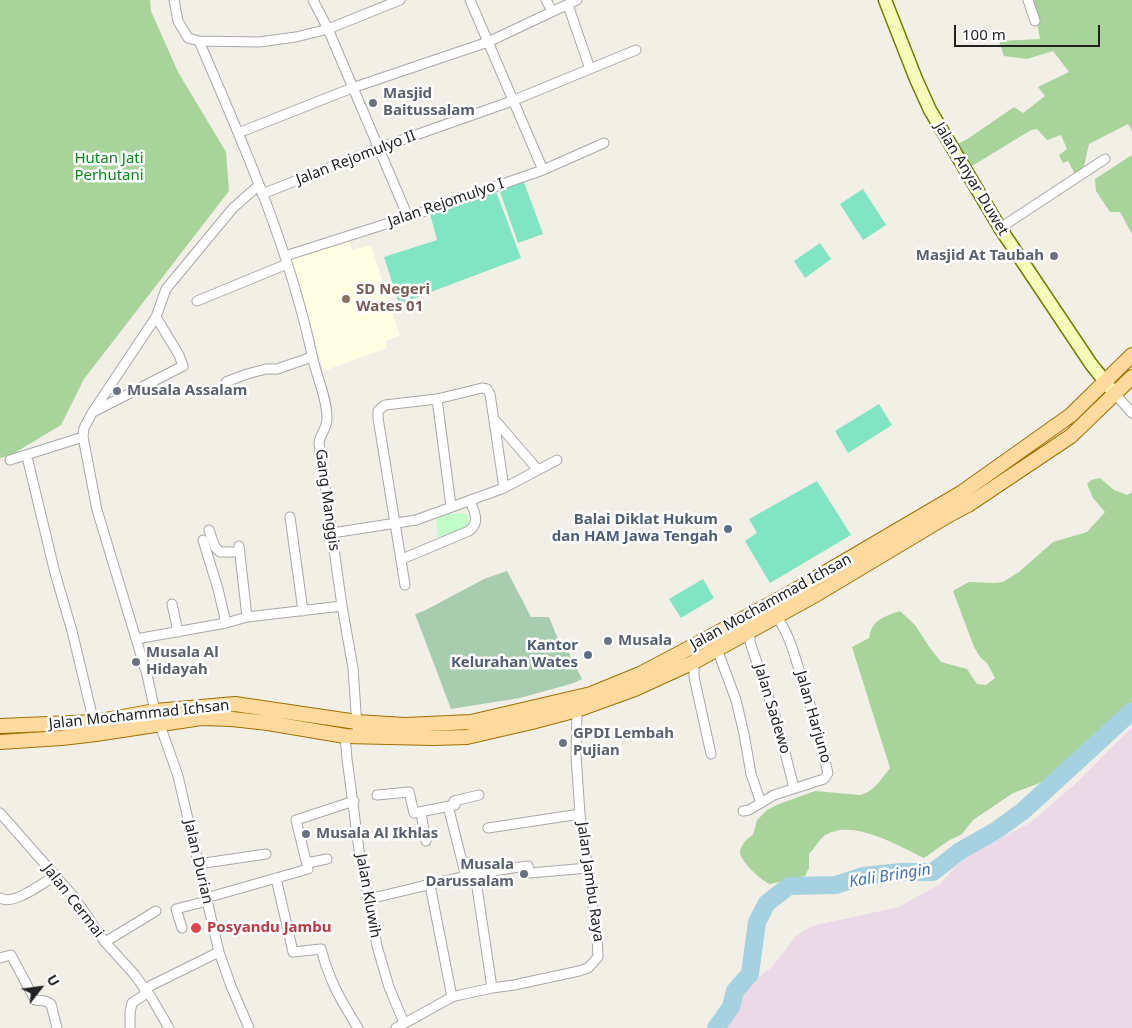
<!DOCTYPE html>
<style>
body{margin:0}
#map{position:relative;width:1132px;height:1028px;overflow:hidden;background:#f2efe7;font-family:"Noto Sans",sans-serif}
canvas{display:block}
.north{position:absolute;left:15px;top:963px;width:50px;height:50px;-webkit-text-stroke:4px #fff;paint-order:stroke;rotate:60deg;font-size:14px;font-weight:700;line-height:20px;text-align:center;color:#212121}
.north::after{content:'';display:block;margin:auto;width:18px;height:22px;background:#212121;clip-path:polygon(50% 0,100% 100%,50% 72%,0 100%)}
.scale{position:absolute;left:954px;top:25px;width:146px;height:22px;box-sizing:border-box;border:2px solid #212121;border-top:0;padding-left:6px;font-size:15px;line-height:18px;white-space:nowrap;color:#212121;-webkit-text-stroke:4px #fff;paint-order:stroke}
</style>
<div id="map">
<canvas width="1132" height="1028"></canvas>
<div class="north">U</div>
<div class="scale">100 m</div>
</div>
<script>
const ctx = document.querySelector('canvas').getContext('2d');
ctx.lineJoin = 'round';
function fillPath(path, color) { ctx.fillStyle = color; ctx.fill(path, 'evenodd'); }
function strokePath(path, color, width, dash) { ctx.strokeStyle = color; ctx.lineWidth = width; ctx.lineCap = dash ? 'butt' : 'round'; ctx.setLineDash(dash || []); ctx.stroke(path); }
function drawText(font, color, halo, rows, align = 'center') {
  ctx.font = font + ' "Noto Sans",sans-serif'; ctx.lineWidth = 5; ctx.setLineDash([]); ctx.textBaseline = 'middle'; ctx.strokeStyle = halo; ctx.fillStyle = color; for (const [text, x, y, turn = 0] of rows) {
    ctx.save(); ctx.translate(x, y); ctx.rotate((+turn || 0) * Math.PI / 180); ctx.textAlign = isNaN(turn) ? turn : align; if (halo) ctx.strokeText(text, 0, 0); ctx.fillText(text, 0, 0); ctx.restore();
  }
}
fillPath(new Path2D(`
 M 1132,727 L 1132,1028 L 721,1028 L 733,1013 L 741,990 L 772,967 L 796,936 L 812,926 L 899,907 L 940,884 L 957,865 L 969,856 L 1031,822 L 1076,783 Z`), '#ebd9e7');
fillPath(new Path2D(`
 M 348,238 L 352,250 L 371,245 L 400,336 L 385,341 L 387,348 L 324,371 L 292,258 Z`), '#feffe3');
fillPath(new Path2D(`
 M 0,0 L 150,0 L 151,11 L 178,72 L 226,152 L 229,191 L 84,379 L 61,425 L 11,455 L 0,458 Z
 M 1033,0 L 1132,0 L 1132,131 L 1128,124 L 1089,144 L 1084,166 L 1075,174 L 1068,161 L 1063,163 L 1059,155 L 1067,149 L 1061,135 L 1047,140 L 1037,129 L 1031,130 L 967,169 L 954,146 L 969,138 L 1014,107 L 1023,113 L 1045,96 L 1038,87 L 1069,72 L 1053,51 L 1027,59 L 1004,56 L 999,41 L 1040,39 Z
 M 1132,155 L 1132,234 L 1120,212 L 1110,212 L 1096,191 L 1095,179 Z
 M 1100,478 L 1114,490 L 1127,495 L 1132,492 L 1132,701 L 1097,739 L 1040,783 L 1013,793 L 973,820 L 962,834 L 948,841 L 924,858 C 899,846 851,817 824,836 C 819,840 814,849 809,854 L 809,868 L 805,876 L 770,884 C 761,881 739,860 740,851 C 741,845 748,837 753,835 L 757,820 L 767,810 L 779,804 L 815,791 L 860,795 C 875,791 881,779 890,768 L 852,647 L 869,638 C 872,619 884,617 900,611 L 915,625 L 930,648 L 941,662 L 967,669 L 977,684 L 986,685 L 995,678 L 987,663 L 980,657 L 974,647 L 953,591 L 969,582 L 994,583 L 1003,582 L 1019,572 L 1053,542 L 1087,532 L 1105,512 L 1093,498 L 1087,484 L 1091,480 Z`), '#a8d39a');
fillPath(new Path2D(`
 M 507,571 L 531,617 L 549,617 L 560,644 L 564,650 L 569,653 L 582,679 L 574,683 L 520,698 L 451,709 L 415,614 L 424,611 L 484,579 Z`), '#a7ccae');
fillPath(new Path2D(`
 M 467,513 L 470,525 L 438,540 L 436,519 L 444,514 Z`), '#c3fdca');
fillPath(new Path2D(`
 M 522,177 L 543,234 L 518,243 L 498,186 Z
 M 494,186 L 521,258 L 399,304 L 384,257 L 437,240 L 429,210 Z
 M 863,189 L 886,225 L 863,240 L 840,204 Z
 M 820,243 L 831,259 L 805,278 L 794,261 Z
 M 879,404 L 892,425 L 848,453 L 835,431 Z
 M 817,481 L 851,535 L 770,583 L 745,541 L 757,533 L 749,519 Z
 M 703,579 L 714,598 L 681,618 L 669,599 Z`), '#81e4c3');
strokePath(new Path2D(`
 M 716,1028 L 731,1007 L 735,991 L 750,974 L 757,922 L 767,903 L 789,886 L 836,885 L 863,876 L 901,872 L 933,872 L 960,851 L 997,830 L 1023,811 L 1132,711`), '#a5d1e1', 18);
const street = new Path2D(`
 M 174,0 L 178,21 L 188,38 L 199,41 L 259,42 L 296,37 L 328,29 L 400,0
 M 313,0 L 328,29 L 408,217
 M 470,0 L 543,170
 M 546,0 L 552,11
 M 1028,0 L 1035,21
 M 568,5 L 590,69
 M 199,41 C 243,143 289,247 312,355 C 316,376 327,397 327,418 C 328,427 320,434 319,443 L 342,606 L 353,668 L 357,727
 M 238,133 L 352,88 L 488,42 L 577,0
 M 262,194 L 379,148 L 512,101 L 636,50
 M 1000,228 L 1105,159
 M 285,256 L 408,217 L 543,170 L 604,143
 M 197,301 L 287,264
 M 226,382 L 247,374 L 266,369 L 277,369 L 312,357
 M 1115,394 L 1132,413
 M 437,399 L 451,506
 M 93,412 L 183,366 L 179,355 L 156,317
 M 10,460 L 83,437
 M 28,461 L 55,573 L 72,631 L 95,727
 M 538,470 L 557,460
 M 290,517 L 303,611
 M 209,530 L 215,547 L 220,552 L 240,552
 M 332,533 L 416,520 L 504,488 L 538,470 L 494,419
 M 203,540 L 218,589 L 226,623
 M 239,546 L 247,617
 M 402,559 L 469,531 C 481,521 474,513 470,500
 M 405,585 L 378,418 L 378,411 L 385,405 L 437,399 L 482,388 L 487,389 L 490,394 L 504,488
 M 172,604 L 178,632
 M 750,631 L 750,642 L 778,725 L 794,788
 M 136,639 L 226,623 L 247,617 L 342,606
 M 717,649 L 736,700 L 744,734 L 751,774 L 761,803
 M 694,662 L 694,677 L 711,754
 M 345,736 L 347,759 L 360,857 L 377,946 L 389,987 L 404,1023
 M 377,795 L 409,792 L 414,813 L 455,805 L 454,801 L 479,795
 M 448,806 L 466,877
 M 743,811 L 749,810 L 774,795 L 824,779 L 828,773 C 820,740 812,708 801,676 C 794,654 789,632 774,613
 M 0,813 L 73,896 L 105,942 L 134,974 L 151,997 L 169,1028
 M 421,813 L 426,841
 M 488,828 L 580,814
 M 307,863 L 327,859
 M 198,864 L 266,854
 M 475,874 L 492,988
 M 276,878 L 293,952 L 321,949 C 330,982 340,999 358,1028
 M 430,885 L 452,997
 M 0,898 C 14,906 42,883 55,876
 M 206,898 L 308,869 L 296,820 L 354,801
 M 368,899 C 421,887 474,872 528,866 L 530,873 L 588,868
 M 182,928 L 176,909 L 207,901
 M 105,942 L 156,911
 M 0,958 L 11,955 L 35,1000 L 45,1001 L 51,1004 L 57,1028
 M 144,989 L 219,952
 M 130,1028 L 130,1013 L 132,1003 L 147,993
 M 249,1028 L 231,986 L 219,952 L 178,776 L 155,711 L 147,675 L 97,510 L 83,437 L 84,428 L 92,413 L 156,317 L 166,289 L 233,208 L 259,185
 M 396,1028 L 452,997 L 460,995 L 492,988 L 514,985 L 579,971 L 588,968 L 598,957 L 597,936 L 580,814 L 576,756 L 577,710`);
const secondary = new Path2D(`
 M 885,0 L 916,79 L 930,110 L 1000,228 L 1091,364 L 1110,388`);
const primary = new Path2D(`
 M 0,726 L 94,722 L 155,711 L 235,704 L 357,722 L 405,725 L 471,722 L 591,694 L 640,674 L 697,644 L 794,591 L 961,493 L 1071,415 L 1132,355
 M 0,742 L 62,738 L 96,734 L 201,718 L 232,719 L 268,723 L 345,736 L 433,738 L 467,737 L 532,722 L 577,710 L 635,689 L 694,662 L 817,594 L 949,515 L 968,505 L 1071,436 L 1132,377`);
strokePath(street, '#a8a8a8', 11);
strokePath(secondary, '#6c8000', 15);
strokePath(primary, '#9e7100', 16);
strokePath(street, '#fff', 9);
strokePath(secondary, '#f6fdba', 12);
strokePath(primary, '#ffda9f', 14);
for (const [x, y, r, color] of [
 [373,103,5,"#6b7280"],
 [1054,256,5,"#6b7280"],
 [346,299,5,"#8d6e63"],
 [117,391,5,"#6b7280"],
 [728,529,5,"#5c6f8a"],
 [608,641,5,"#6b7280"],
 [588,655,5,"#5c6f8a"],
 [136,662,5,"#6b7280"],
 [563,743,5,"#6b7280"],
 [306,834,5,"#6b7280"],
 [524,874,5,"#6b7280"],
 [196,928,6,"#e0444e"]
]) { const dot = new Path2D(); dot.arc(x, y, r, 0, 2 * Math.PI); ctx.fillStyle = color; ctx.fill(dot); strokePath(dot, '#fff', 2); }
drawText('bold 15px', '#5b616d', '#fff', [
 ["Masjid",383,94],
 ["Baitussalam",383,111],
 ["Masjid At Taubah",1044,256,"right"],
 ["Musala Assalam",127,391],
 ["Musala",618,641],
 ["Musala Al",146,653],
 ["Hidayah",146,670],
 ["GPDI Lembah",573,734],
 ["Pujian",573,751],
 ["Musala Al Ikhlas",316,834],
 ["Musala",514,865,"right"],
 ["Darussalam",514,882,"right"]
], 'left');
drawText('15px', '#212121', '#fff', [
 ["Jalan Rejomulyo II",356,158,-21],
 ["Jalan Anyar Duwet",971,179,59],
 ["Jalan Rejomulyo I",446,203,-19],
 ["Gang Manggis",327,500,82],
 ["Jalan Mochammad Ichsan",771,602,-29],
 ["Jalan Sadewo",772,709,73],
 ["Jalan Mochammad Ichsan",139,715,-6],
 ["Jalan Harjuno",813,717,74],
 ["Jalan Durian",198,862,77],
 ["Jalan Jambu Raya",590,882,82],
 ["Jalan Kluwih",368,896,80],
 ["Jalan Cermai",73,901,52]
]);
drawText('15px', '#068817', '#fff', [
 ["Hutan Jati",109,159],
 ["Perhutani",109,176]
]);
drawText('bold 15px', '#785e54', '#fff', [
 ["SD Negeri",356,290],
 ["Wates 01",356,307]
], 'left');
drawText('bold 15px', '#4e5e75', '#fff', [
 ["Balai Diklat Hukum",718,520],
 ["dan HAM Jawa Tengah",718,537],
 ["Kantor",578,646],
 ["Kelurahan Wates",578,663]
], 'right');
drawText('bold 15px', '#be3a42', '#fff', [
 ["Posyandu Jambu",207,928]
], 'left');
drawText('italic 16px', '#4474af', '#fff', [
 ["Kali Bringin",890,876,-9]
]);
</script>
